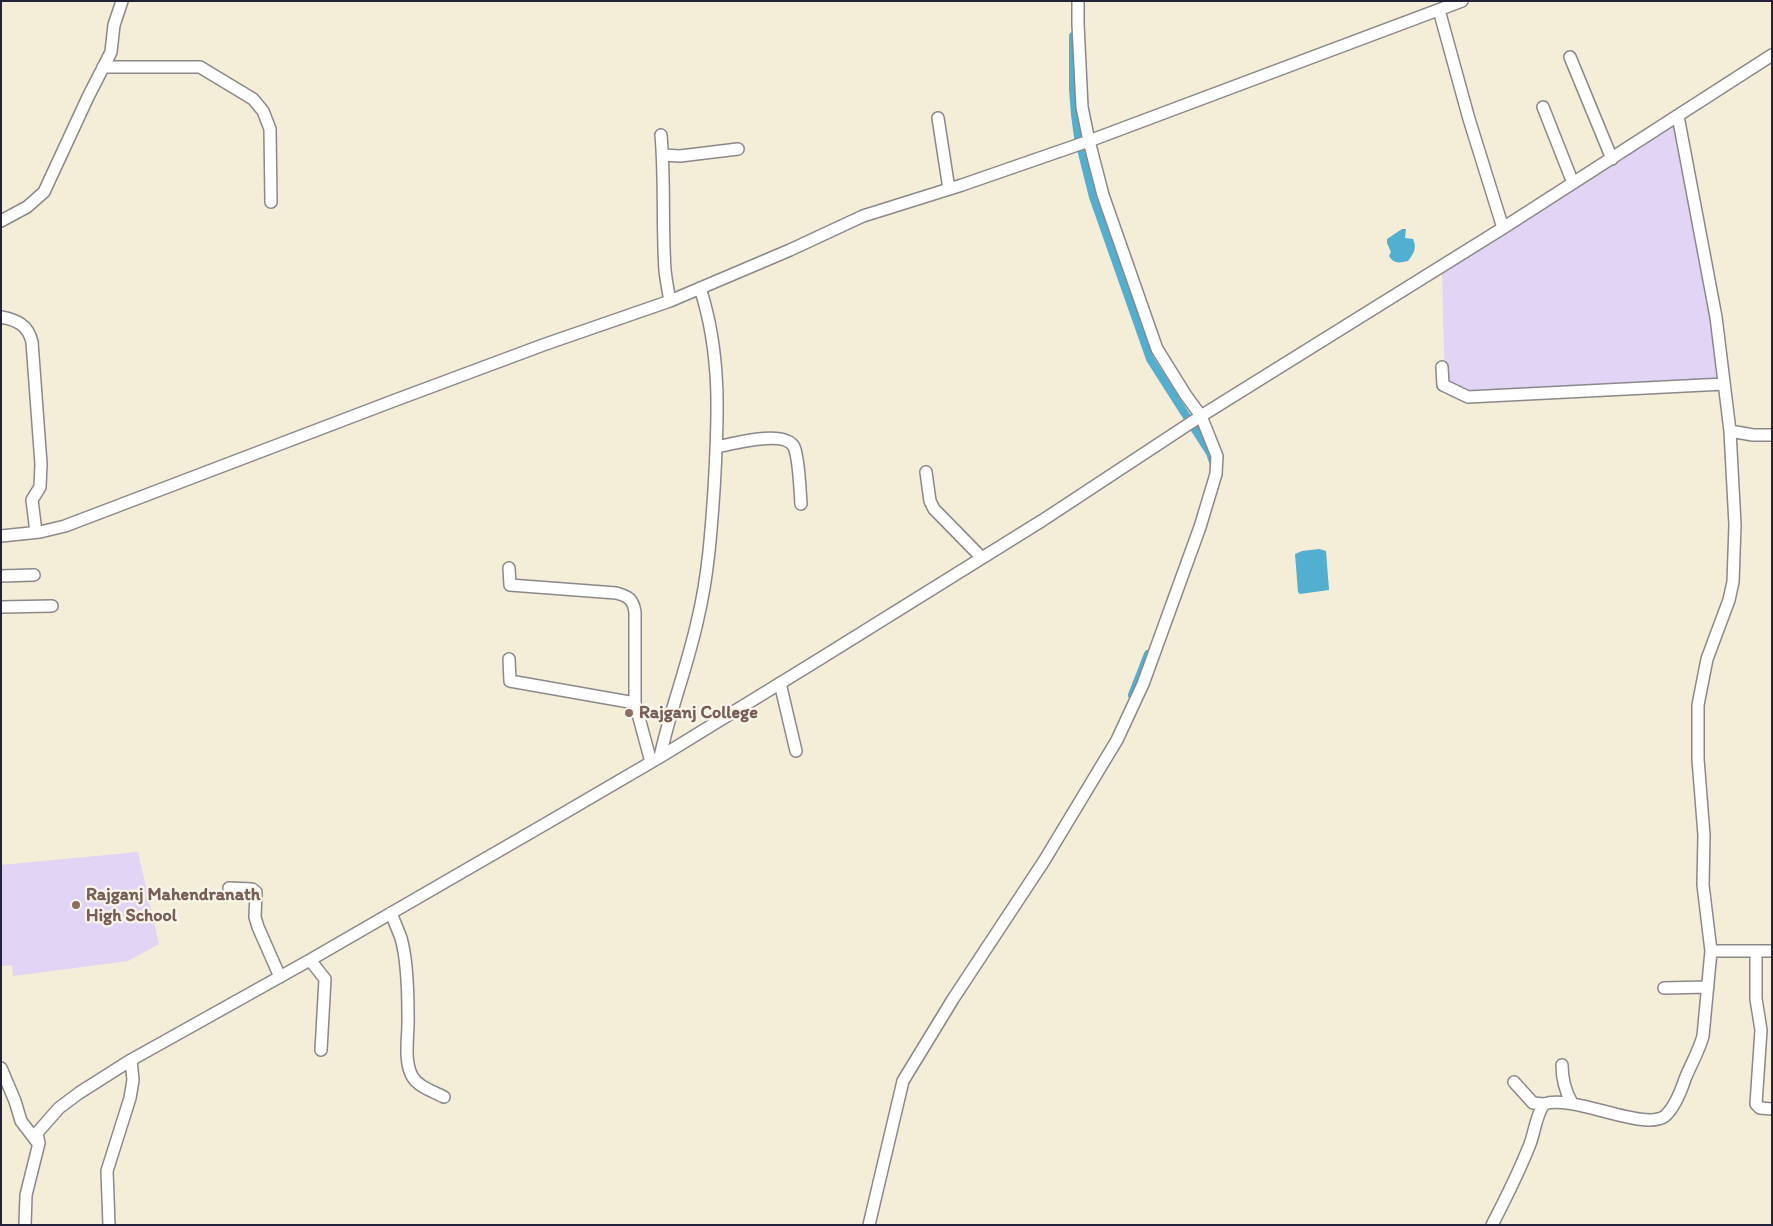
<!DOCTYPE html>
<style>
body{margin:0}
#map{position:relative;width:1773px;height:1226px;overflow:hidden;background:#f4edd7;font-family:Itim,sans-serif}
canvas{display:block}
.frame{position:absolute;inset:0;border:2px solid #22223b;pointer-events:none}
</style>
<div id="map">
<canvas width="1773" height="1226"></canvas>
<div class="frame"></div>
</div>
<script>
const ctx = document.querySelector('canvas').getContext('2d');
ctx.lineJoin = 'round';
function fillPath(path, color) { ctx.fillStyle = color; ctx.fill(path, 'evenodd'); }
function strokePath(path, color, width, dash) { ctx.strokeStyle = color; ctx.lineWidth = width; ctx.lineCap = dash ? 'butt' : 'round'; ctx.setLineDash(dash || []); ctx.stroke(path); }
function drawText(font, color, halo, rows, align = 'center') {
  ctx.font = font + ' Itim,sans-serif'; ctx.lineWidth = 4.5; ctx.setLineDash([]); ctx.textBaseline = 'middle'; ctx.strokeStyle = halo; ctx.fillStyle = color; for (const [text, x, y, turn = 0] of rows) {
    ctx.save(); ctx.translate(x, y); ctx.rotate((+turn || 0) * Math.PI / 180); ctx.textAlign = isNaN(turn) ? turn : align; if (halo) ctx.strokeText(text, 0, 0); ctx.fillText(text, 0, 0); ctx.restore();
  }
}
fillPath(new Path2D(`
 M 1676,123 L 1721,379 L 1468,394 L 1445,383 L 1442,272 Z
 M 138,852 L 159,944 L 128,961 L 13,976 L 12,965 L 1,966 L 1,865 Z`), '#e1d4f4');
fillPath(new Path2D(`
 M 1402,229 L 1406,229 L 1405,238 L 1413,239 C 1417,248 1414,253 1408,261 C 1399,263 1394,264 1389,256 L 1391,252 L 1387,243 L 1387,239 Z
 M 1319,549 L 1326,551 L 1329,590 L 1300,594 L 1298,592 L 1295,554 L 1302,551 Z`), '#52afd0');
strokePath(new Path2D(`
 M 1073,36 L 1073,89 L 1075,115 L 1078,137 L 1093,197 L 1150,359 L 1210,453 L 1213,462
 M 1132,695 L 1148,654`), '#52afd0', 8);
const minor = new Path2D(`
 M 1439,10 L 1469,119 L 1503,228
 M 1570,57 L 1612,159
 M 103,67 L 200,67 L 253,99 L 263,111 L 270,129 L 271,202
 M 1543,107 L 1573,183
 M 938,118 L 949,189
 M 661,135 C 665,180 662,225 665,270 C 666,280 668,290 670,301
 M 663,155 L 680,156 L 738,149
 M 1,221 L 27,207 L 44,192 L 88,97 L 111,52 L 114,25 L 122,1
 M 1,317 C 17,320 28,325 32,342 L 41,464 L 40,487 L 32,500 L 36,532
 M 1442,367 L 1443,385 L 1468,397 L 1724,384
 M 1730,431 L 1753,435 L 1772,435
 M 717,447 C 732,444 785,429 794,447 C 799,458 800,490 801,504
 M 926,472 L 930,501 L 934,509 L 982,558
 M 1,536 L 40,532 L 65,526 L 393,401 L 543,345 L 670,301 L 790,250 L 863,216 L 962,185 L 1089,141 L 1462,1
 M 509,568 L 510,585 L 616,593 C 628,596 633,599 635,612 L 635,703
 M 1,576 L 34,575
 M 1,607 L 52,606
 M 509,659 L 510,681 L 635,703 L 651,762
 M 780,683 L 796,751
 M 660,757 C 670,710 688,665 698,618 C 708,576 711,534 714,490 C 718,421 722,355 700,288
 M 229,888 L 252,889 L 256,892 L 255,917 L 258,927 L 280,977
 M 391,913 C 394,921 398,930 401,938 C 407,959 408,993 408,1015 C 409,1034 403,1059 412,1076 C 418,1087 433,1091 444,1097
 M 1711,951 L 1772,951
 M 1756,951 L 1756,999 L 1761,1030 L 1756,1104 L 1760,1108 L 1772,1109
 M 310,960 L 325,979 L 321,1050
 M 1664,988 L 1708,987
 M 1562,1065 C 1562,1079 1565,1091 1572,1103
 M 1,1068 L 15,1101 L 21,1121 L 37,1142
 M 1514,1082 L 1533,1103 L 1544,1104
 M 25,1225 L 26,1195 L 39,1143 L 37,1133 L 59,1108 L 79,1093 L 131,1060 L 310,960 L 547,823 L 660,757 L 818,660 L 1043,520 L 1201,416 L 1503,228 L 1772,55
 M 109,1225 L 107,1171 L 130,1098 L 133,1080 L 131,1060
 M 869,1225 L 903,1081 L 953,999 L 1044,861 L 1117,740 L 1143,684 L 1200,527 L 1216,474 L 1217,456 L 1201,416 L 1185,394 L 1157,349 L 1103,195 L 1089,141 L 1082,107 L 1078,24 L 1078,1
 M 1492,1225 C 1506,1198 1519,1172 1530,1144 C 1535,1131 1536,1115 1544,1104 C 1573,1094 1645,1132 1665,1116 C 1675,1107 1681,1091 1685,1079 C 1691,1064 1699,1051 1703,1036 L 1711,951 L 1703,885 L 1704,835 L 1698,759 L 1698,705 L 1707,659 L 1729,600 L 1733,582 L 1735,525 L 1730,431 L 1716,317 L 1678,116`);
strokePath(minor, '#8b8889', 14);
strokePath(minor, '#fff', 11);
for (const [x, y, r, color] of [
 [629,713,5,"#8d6e63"],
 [76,905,5,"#8d6e63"]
]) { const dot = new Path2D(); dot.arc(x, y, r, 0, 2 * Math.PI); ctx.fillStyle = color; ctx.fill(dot); strokePath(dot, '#fbf7ec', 2); }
drawText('bold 18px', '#785e54', '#fbf7ec', [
 ["Rajganj College",639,713],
 ["Rajganj Mahendranath",86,895],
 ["High School",86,916]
], 'left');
</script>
